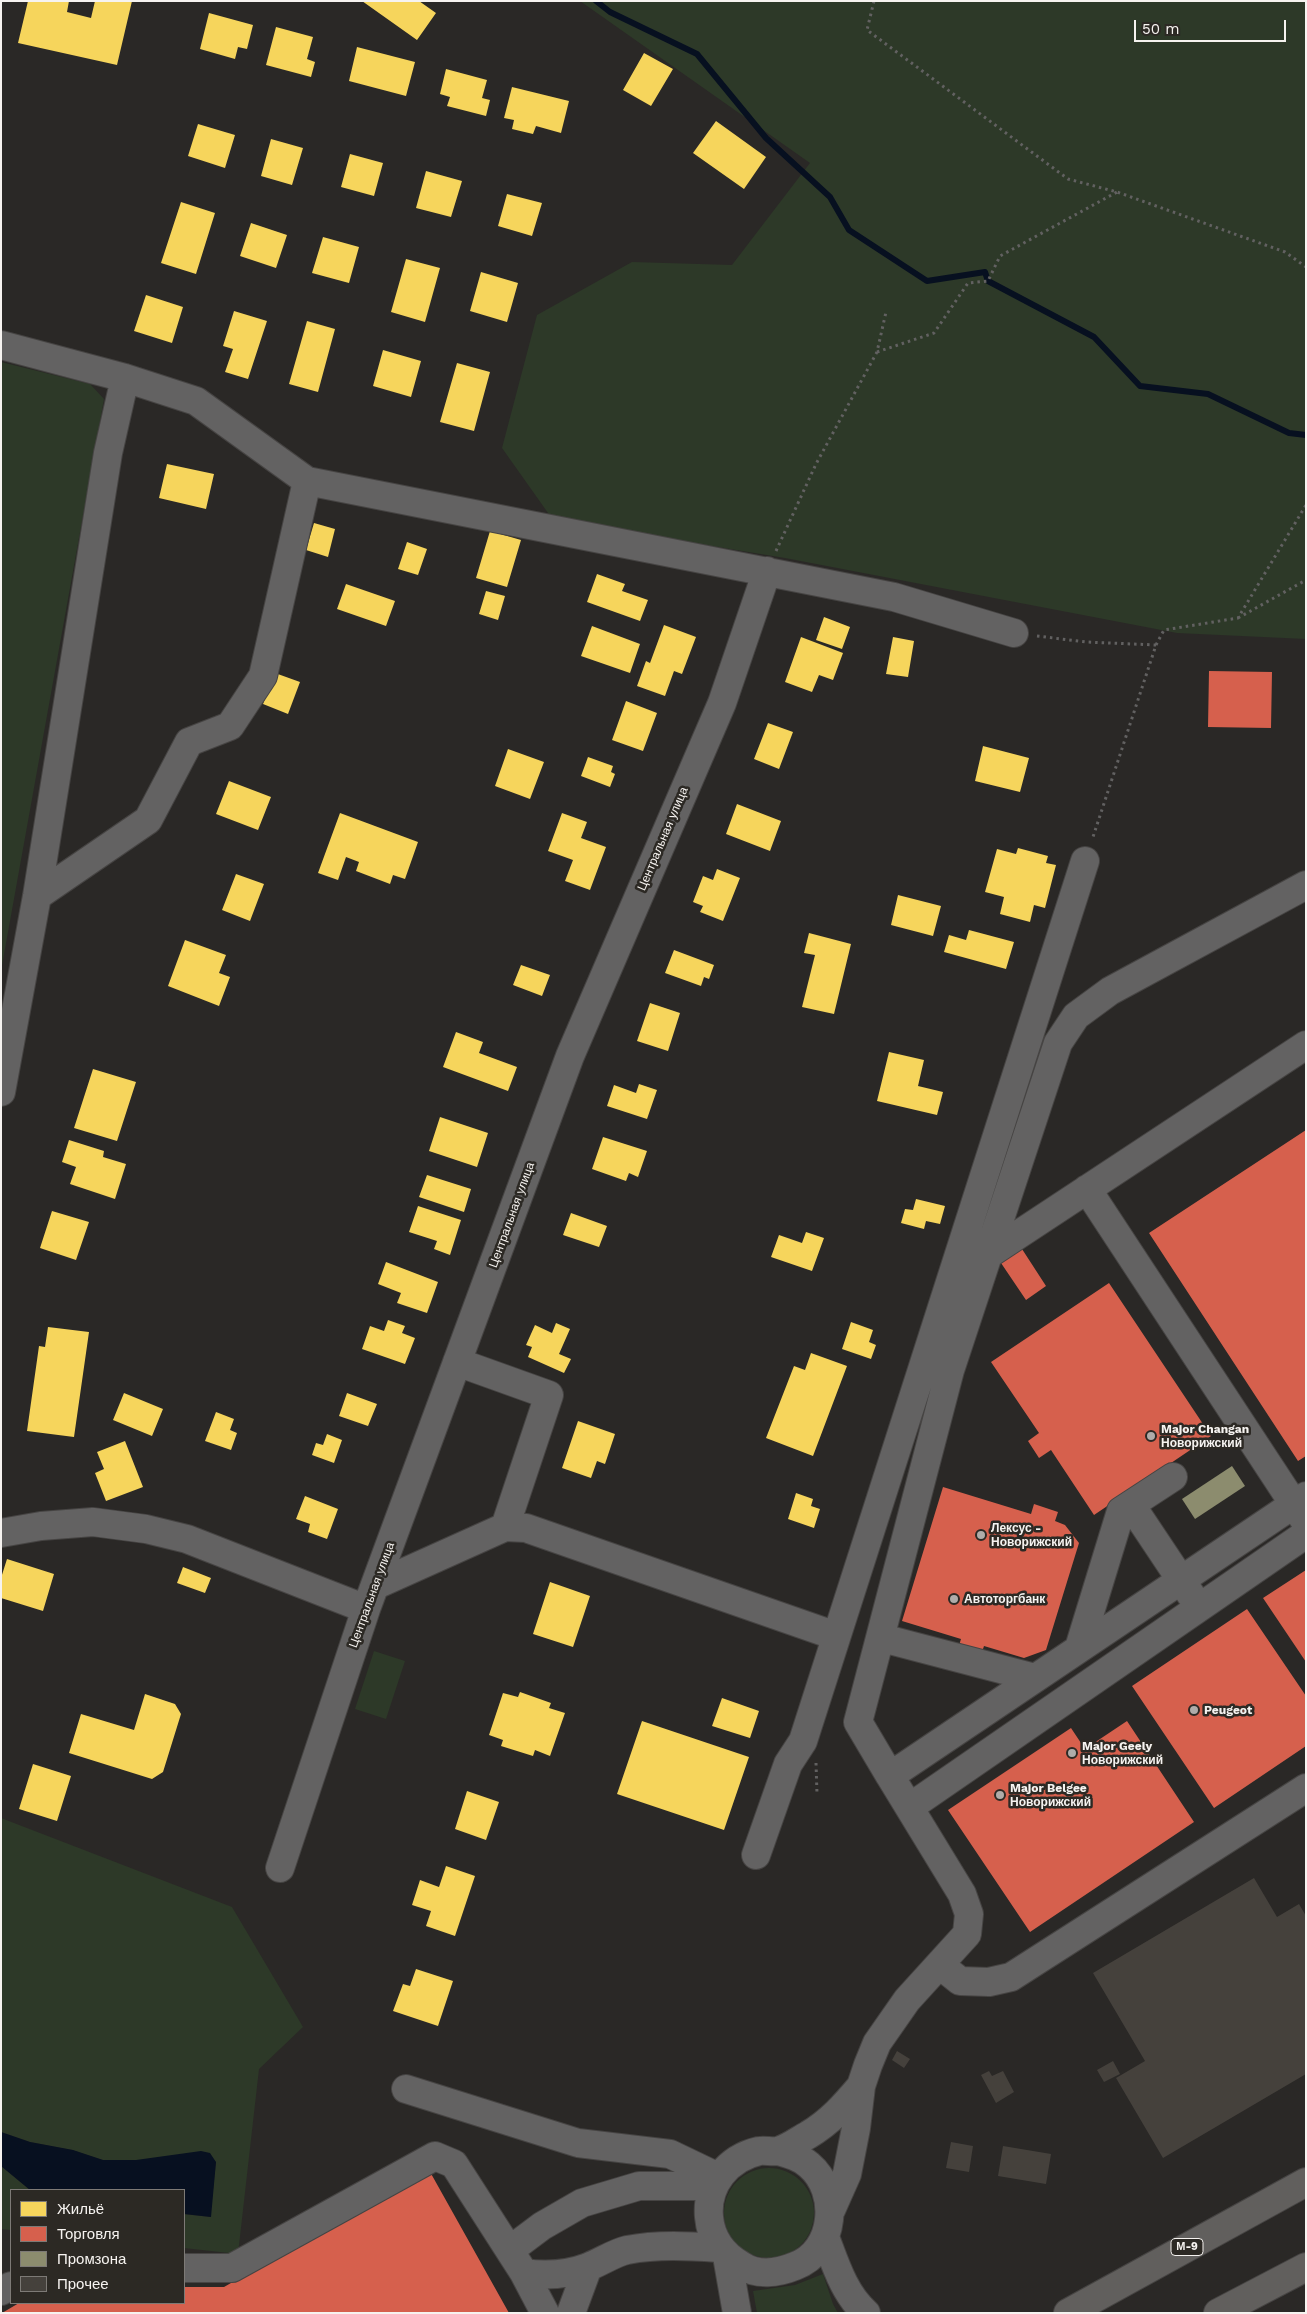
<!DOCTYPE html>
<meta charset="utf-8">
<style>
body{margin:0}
#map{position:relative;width:1307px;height:2314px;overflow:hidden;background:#2a2826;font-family:"Work Sans",sans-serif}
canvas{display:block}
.frame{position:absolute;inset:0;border:2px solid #f6f3f0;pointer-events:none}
.legend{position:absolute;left:10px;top:2189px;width:175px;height:115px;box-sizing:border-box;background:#2c2924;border:1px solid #7d7a76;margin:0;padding:6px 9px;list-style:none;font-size:15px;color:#f6f3f0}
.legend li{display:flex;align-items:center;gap:10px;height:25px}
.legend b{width:25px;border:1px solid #7d7a76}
.scale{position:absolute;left:1134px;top:20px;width:152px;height:22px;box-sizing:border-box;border:2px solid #f6f3f0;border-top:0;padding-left:6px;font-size:15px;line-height:18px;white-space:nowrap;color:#f6f3f0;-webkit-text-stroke:4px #2c2924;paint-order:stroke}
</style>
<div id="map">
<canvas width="1307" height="2314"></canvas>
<div class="frame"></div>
<ul class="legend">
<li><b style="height:14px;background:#f6d55c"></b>Жильё</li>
<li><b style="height:14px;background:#d6604d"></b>Торговля</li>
<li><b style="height:14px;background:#8c8c6e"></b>Промзона</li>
<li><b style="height:14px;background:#45413c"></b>Прочее</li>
</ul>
<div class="scale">50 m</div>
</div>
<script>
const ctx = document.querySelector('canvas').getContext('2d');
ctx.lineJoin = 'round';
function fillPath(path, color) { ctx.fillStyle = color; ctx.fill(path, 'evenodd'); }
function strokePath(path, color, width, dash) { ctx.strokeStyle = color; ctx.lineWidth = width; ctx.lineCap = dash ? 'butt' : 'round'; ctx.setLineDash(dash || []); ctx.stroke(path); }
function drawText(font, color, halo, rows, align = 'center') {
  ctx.font = font + ' "Work Sans",sans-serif'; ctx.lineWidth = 5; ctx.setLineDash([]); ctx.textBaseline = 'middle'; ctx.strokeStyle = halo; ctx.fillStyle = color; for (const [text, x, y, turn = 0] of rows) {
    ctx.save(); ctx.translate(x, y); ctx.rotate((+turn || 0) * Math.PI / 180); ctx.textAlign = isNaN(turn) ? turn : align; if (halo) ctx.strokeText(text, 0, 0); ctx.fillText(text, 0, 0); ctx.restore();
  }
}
fillPath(new Path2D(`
 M 580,1 L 1306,1 L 1306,639 L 1177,633 L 785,558 L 553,520 L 502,448 L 537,315 L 632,262 L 732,265 L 810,163 Z
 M 1,362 L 90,384 L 104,399 L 1,971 Z
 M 374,1651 L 405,1661 L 386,1719 L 355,1709 Z
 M 1,1818 L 232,1907 L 303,2027 L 259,2069 L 238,2254 L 184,2248 L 184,2214 L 210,2217 L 216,2162 L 103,2160 L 72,2150 L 30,2142 L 1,2132 Z
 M 1,2166 L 30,2190 L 11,2190 L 11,2230 L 1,2229 Z
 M724 2213a45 45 0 1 1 90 0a45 45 0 1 1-90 0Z
 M 823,2274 L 833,2304 L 838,2313 L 757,2313 L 753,2291 L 795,2285 Z`), '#2d3928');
fillPath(new Path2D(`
 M 1,2132 L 30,2142 L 73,2150 L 103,2160 L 136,2160 L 201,2151 L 210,2153 L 216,2162 L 211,2217 L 184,2214 L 184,2190 L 30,2190 L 1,2166 Z`), '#071020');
fillPath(new Path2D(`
 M 28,1 L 69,1 L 67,12 L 91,18 L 95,1 L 132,1 L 117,65 L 18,43 Z
 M 362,1 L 419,1 L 436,13 L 417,40 Z
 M 209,13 L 253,25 L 247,49 L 238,47 L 235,59 L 200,49 Z
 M 276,27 L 313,37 L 307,59 L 315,62 L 311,77 L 266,65 Z
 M 357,47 L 415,62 L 406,96 L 349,81 Z
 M 644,53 L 673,69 L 651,106 L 623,90 Z
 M 446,69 L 487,80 L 482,98 L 490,100 L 486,116 L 447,106 L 450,97 L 440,94 Z
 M 512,87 L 569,101 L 561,133 L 536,126 L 533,134 L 512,129 L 514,120 L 504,118 Z
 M 716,121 L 766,157 L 744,189 L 693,153 Z
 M 198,124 L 235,135 L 225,168 L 188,156 Z
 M 271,139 L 303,148 L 292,185 L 261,176 Z
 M 350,154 L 383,163 L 374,196 L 341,187 Z
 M 426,171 L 462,181 L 451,217 L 416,208 Z
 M 507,194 L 542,203 L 532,236 L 498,226 Z
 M 181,202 L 215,213 L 196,274 L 161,263 Z
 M 251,223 L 287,235 L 276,268 L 240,256 Z
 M 323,237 L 359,247 L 349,283 L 312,273 Z
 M 406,259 L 440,268 L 425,322 L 391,312 Z
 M 481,272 L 518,283 L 507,322 L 470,311 Z
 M 146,295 L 183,307 L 172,343 L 134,331 Z
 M 234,311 L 267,321 L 248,379 L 225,372 L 233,349 L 223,346 Z
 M 307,321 L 335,329 L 318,392 L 289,384 Z
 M 383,350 L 421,361 L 411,397 L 373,386 Z
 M 457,363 L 490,372 L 474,431 L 440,422 Z
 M 167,464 L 214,474 L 206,509 L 159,498 Z
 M 314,523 L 335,529 L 328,557 L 306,550 Z
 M 490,531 L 521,540 L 507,587 L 476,578 Z
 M 407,542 L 427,549 L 418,575 L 398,569 Z
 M 597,574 L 625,584 L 622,591 L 648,600 L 640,621 L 587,602 Z
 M 346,584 L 395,601 L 386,626 L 337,609 Z
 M 486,591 L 505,596 L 498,620 L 479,614 Z
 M 824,617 L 850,627 L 842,649 L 816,640 Z
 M 664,625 L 696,637 L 682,674 L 674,671 L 665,696 L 637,686 L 646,661 L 650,663 Z
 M 592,626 L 640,644 L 630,673 L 581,656 Z
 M 801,637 L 843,653 L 833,680 L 819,675 L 812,692 L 785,682 Z
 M 893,637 L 914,641 L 908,677 L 886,674 Z
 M 275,673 L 300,682 L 288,714 L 263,704 Z
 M 626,701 L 657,713 L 643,751 L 612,740 Z
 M 768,723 L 793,732 L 779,769 L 754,759 Z
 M 983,746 L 1029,758 L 1020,792 L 975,781 Z
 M 508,749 L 544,762 L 530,799 L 495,786 Z
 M 588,757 L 613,766 L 611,772 L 615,774 L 610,787 L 581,776 Z
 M 229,781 L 271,797 L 258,830 L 216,814 Z
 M 737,804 L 781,821 L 770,851 L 726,834 Z
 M 340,813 L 418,842 L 405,879 L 393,875 L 390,884 L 356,871 L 359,862 L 346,857 L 338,880 L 318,873 Z
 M 562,813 L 587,822 L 581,838 L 606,847 L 590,890 L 565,881 L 573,860 L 548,851 Z
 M 1018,848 L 1048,856 L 1046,863 L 1056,865 L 1045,908 L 1034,905 L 1030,922 L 1000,914 L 1004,897 L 985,892 L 997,849 L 1016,854 Z
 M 717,869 L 740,878 L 723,921 L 700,912 L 703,906 L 693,902 L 703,876 L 713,880 Z
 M 236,874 L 264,884 L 250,921 L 222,910 Z
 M 898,895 L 941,906 L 933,936 L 891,925 Z
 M 969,930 L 1014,942 L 1006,969 L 944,952 L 949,935 L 966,940 Z
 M 809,933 L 851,944 L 834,1014 L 802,1007 L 815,955 L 804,953 Z
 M 185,940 L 226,955 L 219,973 L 230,977 L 219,1006 L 168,986 Z
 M 674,950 L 714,965 L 709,979 L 704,977 L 701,986 L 665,973 Z
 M 521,965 L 550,975 L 542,996 L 513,985 Z
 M 650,1003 L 680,1013 L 668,1051 L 637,1041 Z
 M 456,1032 L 483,1042 L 479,1053 L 517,1067 L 508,1091 L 443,1067 Z
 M 889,1052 L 924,1060 L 918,1086 L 943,1092 L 937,1115 L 877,1101 Z
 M 93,1069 L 136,1082 L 117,1141 L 74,1128 Z
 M 639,1084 L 657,1090 L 647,1119 L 607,1106 L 614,1085 L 636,1093 Z
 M 440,1117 L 488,1133 L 477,1167 L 429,1151 Z
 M 603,1137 L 647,1151 L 638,1177 L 629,1173 L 626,1181 L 592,1169 Z
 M 69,1140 L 104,1151 L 103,1157 L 126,1164 L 115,1199 L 70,1184 L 76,1167 L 62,1162 Z
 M 427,1175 L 471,1189 L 464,1212 L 419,1197 Z
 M 916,1199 L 945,1206 L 940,1224 L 926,1221 L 924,1229 L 901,1223 L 905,1209 L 913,1210 Z
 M 418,1206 L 461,1220 L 450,1255 L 434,1249 L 437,1241 L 409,1232 Z
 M 52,1211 L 89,1222 L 76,1260 L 40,1248 Z
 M 571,1213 L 607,1226 L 599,1247 L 563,1235 Z
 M 806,1232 L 824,1238 L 812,1271 L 771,1257 L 779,1235 L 802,1243 Z
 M 386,1262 L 438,1282 L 427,1313 L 397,1303 L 401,1293 L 378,1284 Z
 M 388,1320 L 405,1326 L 402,1333 L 415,1338 L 405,1364 L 362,1349 L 370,1326 L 384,1331 Z
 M 851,1322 L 873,1330 L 869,1342 L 876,1345 L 871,1359 L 842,1349 Z
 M 556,1323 L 570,1329 L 559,1354 L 571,1359 L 564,1373 L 528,1357 L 532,1347 L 526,1345 L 535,1325 L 552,1333 Z
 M 48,1327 L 89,1332 L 74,1437 L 27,1431 L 39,1346 L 45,1347 Z
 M 811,1353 L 847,1366 L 813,1456 L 766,1438 L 794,1366 L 805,1370 Z
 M 124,1393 L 163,1409 L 152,1436 L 113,1420 Z
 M 347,1393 L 377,1404 L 368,1426 L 339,1416 Z
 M 216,1412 L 234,1419 L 230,1430 L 237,1433 L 231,1450 L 205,1441 Z
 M 578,1421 L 615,1434 L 605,1464 L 597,1461 L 591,1478 L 562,1468 Z
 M 327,1434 L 342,1440 L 334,1463 L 312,1455 L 316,1443 L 323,1445 Z
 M 125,1441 L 143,1487 L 106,1501 L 95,1473 L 104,1469 L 97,1452 Z
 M 796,1493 L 813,1499 L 811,1506 L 820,1509 L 814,1528 L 788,1519 Z
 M 305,1496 L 338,1509 L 327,1539 L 308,1532 L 310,1524 L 296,1519 Z
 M 7,1559 L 54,1574 L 43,1611 L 1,1598 L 1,1578 Z
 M 183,1567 L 211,1578 L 205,1593 L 177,1583 Z
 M 550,1582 L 590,1596 L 573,1647 L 533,1634 Z
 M 520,1692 L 551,1703 L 549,1708 L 565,1713 L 550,1756 L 535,1750 L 533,1756 L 501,1746 L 503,1740 L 489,1735 L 503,1693 L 518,1697 Z
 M 145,1694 L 175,1704 L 181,1714 L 163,1772 L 152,1779 L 69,1753 L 81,1714 L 134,1730 Z
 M 722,1698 L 759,1711 L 750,1738 L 712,1726 Z
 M 642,1721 L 749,1757 L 724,1830 L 617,1794 Z
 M 33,1764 L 71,1776 L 57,1821 L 19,1809 Z
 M 467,1791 L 499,1802 L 486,1840 L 455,1829 Z
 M 446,1866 L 475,1876 L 455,1936 L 426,1926 L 431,1911 L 412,1905 L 420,1880 L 439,1887 Z
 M 416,1969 L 453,1981 L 438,2026 L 393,2011 L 403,1984 L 410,1986 Z`), '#f6d55c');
fillPath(new Path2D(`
 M 1209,671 L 1272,672 L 1271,728 L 1208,727 Z
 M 1306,1130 L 1306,1456 L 1298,1461 L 1149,1233 Z
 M 1022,1249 L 1046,1286 L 1026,1300 L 1001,1263 Z
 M 1109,1283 L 1211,1436 L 1094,1515 L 1051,1450 L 1039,1458 L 1028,1441 L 1039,1433 L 991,1362 Z
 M 943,1487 L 1031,1514 L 1034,1504 L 1058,1512 L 1055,1521 L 1065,1525 L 1079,1543 L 1046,1650 L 1024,1658 L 984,1646 L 980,1658 L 957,1652 L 961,1639 L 902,1621 Z
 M 1306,1570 L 1306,1662 L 1263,1598 Z
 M 1247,1609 L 1306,1696 L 1306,1746 L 1214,1808 L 1132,1686 Z
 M 1127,1721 L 1194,1822 L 1030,1932 L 948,1810 L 1071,1728 L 1085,1749 Z
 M 429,2170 L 509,2313 L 2,2313 L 19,2303 L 184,2303 L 184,2287 L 224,2287 Z`), '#d6604d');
fillPath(new Path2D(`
 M 1232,1466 L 1245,1486 L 1195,1519 L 1182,1499 Z`), '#8c8c6e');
strokePath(new Path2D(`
 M 596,1 L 610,12 L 697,54 L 766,138 L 830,197 L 849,230 L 927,281 L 985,272 L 988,281 L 1094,337 L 1140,386 L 1208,394 L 1289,433 L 1306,435`), '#071020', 6);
fillPath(new Path2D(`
 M 1254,1878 L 1277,1917 L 1299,1904 L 1306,1916 L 1306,2074 L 1163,2158 L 1116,2078 L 1145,2061 L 1093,1973 Z
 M 897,2051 L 910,2059 L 904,2068 L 892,2060 Z
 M 1113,2061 L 1120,2074 L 1104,2082 L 1097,2070 Z
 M 989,2071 L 992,2076 L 1003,2071 L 1014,2092 L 996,2103 L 981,2075 Z
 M 951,2142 L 973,2146 L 969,2172 L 946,2168 Z
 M 1003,2146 L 1051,2154 L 1046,2184 L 998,2176 Z`), '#45413c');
const minor = new Path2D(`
 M 1,345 L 125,378
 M 37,896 L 148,820 L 189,742 L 230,726 L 263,676 L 307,481
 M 1,1092 L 37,896 L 108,453 L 125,378 L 196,401 L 307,481 L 894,597 L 1014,633
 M 1087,1189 L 1303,1518
 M 989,1254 L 1306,1045
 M 457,1362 L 549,1395 L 505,1527
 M 1131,1505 L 1191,1595
 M 1,1533 L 41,1526 L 93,1522 L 146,1529 L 187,1539 L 366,1609
 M 376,1585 L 505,1527 L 526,1528 L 836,1636
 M 882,1638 L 1035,1678
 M 1079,1648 L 1121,1511 L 1173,1477
 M 890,1776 L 858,1722 L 950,1370 L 1058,1043 L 1076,1016 L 1110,991 L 1306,885
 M 910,1807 L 1306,1534
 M 756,1855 L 788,1764 L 803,1741 L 1085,861
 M 280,1868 L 366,1609 L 570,1056 L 722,703 L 767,571
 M 940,1965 L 960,1981 L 989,1982 L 1011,1977 L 1306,1788
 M 406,2089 L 578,2143 L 670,2154 L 718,2177
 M 778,2151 C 789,2154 800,2157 809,2165 C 840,2191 836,2251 795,2266 C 778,2273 757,2276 741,2265 C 722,2254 711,2239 709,2217 C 706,2185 728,2158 759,2151 C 765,2150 772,2152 778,2151 C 788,2148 799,2140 808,2135 C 830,2122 845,2105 861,2086
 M 831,2210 L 847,2174 L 856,2128 L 861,2086 L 868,2065 L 877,2043 L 907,2000 L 967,1934 L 969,1914 L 962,1894 L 890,1776 L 1306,1496
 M 825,2237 C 835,2263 844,2294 866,2313
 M 510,2250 L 542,2226 L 582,2203 L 639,2186 L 713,2186
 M 727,2256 L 737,2313
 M 184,2268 L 232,2268 L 435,2156 L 454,2164 L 524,2273 L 545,2313
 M 524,2273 C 546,2276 567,2275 588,2267 C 601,2262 614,2253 627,2250 C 658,2244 689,2246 719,2248
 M 1,2291 L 11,2286
 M 571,2313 L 588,2267`);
const highway = new Path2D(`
 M 1068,2313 L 1306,2182
 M 1218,2313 L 1306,2267`);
strokePath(minor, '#464443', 30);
strokePath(highway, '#464443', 30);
strokePath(new Path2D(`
 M 874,1 L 867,30 L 1068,179 L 1117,192 L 1285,252 L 1306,267
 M 877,352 L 934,333 L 968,283 L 988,281 L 1000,256 L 1117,192
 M 776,551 L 816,464 L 877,352 L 886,312
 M 1238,618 L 1306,580
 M 1037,636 L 1086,642 L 1156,645 L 1092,840
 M 1156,645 L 1164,630 L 1238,618 L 1306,505
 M 816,1763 L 817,1794`), '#626161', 3, [2.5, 4]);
strokePath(minor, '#636262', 28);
strokePath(highway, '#615f5d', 28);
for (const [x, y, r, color] of [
 [1151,1436,5,"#afaca9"],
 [981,1535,5,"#afaca9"],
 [954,1599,5,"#afaca9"],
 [1194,1710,5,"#afaca9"],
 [1072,1753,5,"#afaca9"],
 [1000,1795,5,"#afaca9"]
]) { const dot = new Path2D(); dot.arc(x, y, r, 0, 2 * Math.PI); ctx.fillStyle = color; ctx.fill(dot); strokePath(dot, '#2c2924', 2); }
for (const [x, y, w] of [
 [1187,2247,32]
]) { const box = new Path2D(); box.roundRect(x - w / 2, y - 8.5, w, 17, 4); ctx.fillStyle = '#2c2924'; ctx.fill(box); strokePath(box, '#f6f3f0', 1); }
drawText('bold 11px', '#f6f3f0', null, [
 ["М-9",1187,2247]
]);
drawText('12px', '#f6f3f0', '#2c2924', [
 ["Центральная улица",663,839,-67],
 ["Центральная улица",512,1215,-70],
 ["Центральная улица",372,1595,-70]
]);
drawText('bold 12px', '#f6f3f0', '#2c2924', [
 ["Major Changan",1161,1429],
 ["Новорижский",1161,1443],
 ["Лексус -",991,1528],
 ["Новорижский",991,1542],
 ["Автоторгбанк",964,1599],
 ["Peugeot",1204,1710],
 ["Major Geely",1082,1746],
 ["Новорижский",1082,1760],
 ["Major Belgee",1010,1788],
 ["Новорижский",1010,1802]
], 'left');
</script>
